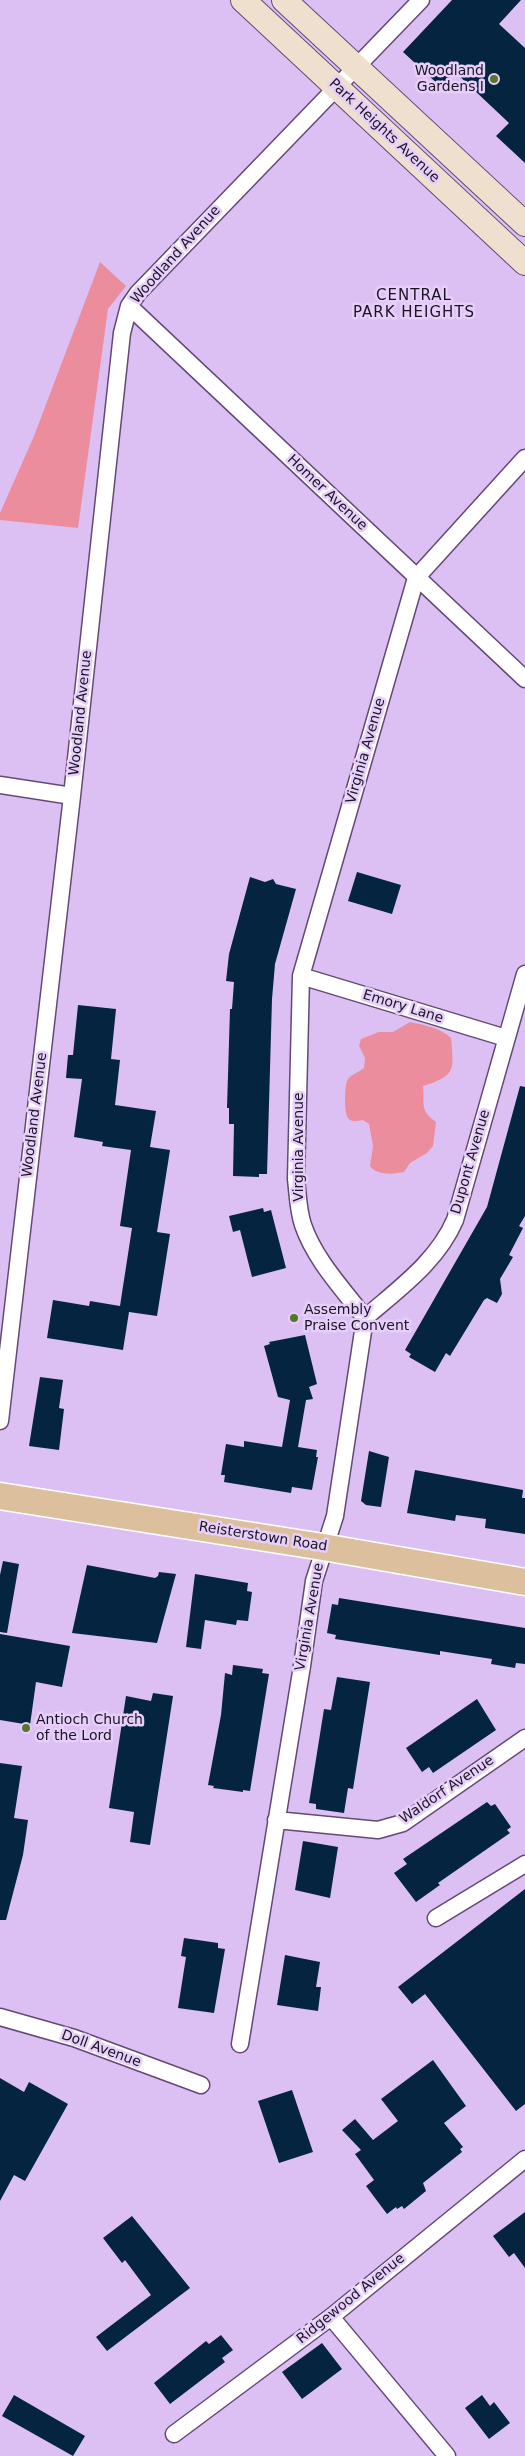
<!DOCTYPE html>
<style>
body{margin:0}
canvas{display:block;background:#dcc0f4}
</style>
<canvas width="525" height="2456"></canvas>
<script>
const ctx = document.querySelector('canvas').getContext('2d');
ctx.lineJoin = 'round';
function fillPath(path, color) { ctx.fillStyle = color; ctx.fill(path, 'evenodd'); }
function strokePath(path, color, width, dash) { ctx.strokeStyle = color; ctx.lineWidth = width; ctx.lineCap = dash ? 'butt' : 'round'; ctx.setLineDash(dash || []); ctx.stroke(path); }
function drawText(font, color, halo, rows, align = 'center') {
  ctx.font = font + ' "DejaVu Sans",sans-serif'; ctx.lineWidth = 5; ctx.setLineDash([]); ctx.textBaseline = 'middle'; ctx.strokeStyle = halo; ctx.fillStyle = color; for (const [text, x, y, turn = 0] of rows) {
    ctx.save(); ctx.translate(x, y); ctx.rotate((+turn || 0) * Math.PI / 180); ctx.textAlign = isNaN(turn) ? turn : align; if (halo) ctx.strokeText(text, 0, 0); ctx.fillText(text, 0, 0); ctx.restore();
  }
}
fillPath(new Path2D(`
 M 100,262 L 126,286 L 108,309 L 78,528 L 0,520 L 0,513 L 34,436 Z
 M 410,1022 C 424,1025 441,1028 451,1038 C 454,1070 456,1076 423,1086 C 425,1104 419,1110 436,1122 L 433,1146 L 427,1153 L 410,1163 L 404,1172 C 394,1174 377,1176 370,1166 L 373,1146 L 369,1124 L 363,1120 C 357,1121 352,1123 348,1118 C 344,1114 344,1084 348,1079 C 352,1074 359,1072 364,1068 L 365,1058 L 359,1046 L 361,1039 L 379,1032 L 393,1032 Z`), '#ec8d9e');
fillPath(new Path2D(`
 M 452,0 L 521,0 L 499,24 L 525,48 L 525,163 L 496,136 L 509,123 L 455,72 L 441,87 L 403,52 Z
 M 357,872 L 401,885 L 392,914 L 348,901 Z
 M 250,877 L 265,882 L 273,879 L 276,884 L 296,889 L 275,964 L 272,999 L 267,1174 L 259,1174 L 259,1177 L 233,1176 L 234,1124 L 229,1124 L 229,1108 L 227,1108 L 230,1009 L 232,1009 L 234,982 L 226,981 L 229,954 Z
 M 78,1005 L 116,1009 L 111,1059 L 120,1060 L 115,1105 L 156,1111 L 150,1147 L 170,1150 L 157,1232 L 170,1234 L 157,1316 L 129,1312 L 123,1350 L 47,1338 L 53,1300 L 89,1306 L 90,1301 L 120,1306 L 132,1228 L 120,1226 L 131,1150 L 102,1146 L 103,1142 L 74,1137 L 82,1079 L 66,1078 L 68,1055 L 73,1055 Z
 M 520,1086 L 525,1087 L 525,1216 L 519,1226 L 523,1228 L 509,1255 L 513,1257 L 500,1279 L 502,1294 L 497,1303 L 487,1298 L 484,1300 L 450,1356 L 446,1353 L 435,1372 L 409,1357 L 411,1354 L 405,1350 L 487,1207 Z
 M 263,1208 L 264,1212 L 271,1210 L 286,1268 L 252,1277 L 240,1230 L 233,1232 L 229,1216 Z
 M 305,1335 L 317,1384 L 309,1387 L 313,1399 L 306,1400 L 298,1447 L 317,1450 L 316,1457 L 318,1457 L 312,1490 L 292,1487 L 291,1493 L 224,1482 L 225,1475 L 221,1475 L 226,1444 L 244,1447 L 244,1441 L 282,1447 L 290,1400 L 278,1397 L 264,1346 L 270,1344 L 269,1342 Z
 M 40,1377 L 63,1380 L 59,1408 L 64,1409 L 59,1450 L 29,1446 Z
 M 369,1451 L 389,1457 L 381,1507 L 366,1505 L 361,1501 Z
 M 415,1470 L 523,1490 L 522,1498 L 525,1498 L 525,1534 L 485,1528 L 486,1519 L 456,1515 L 455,1521 L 407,1513 Z
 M 3,1561 L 19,1564 L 7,1633 L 0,1632 L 0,1575 Z
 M 87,1565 L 155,1578 L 158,1576 L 159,1572 L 176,1574 L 157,1643 L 72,1633 Z
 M 195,1574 L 248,1583 L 247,1591 L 252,1592 L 248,1621 L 237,1620 L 236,1625 L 205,1620 L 201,1649 L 186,1647 Z
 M 339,1598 L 525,1628 L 525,1664 L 516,1663 L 515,1668 L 491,1664 L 492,1659 L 459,1654 L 440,1651 L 440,1655 L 335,1639 L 336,1635 L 327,1633 L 332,1604 L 338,1605 Z
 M 0,1634 L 70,1646 L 62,1687 L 36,1682 L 30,1725 L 0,1720 Z
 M 233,1665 L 263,1669 L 262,1673 L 269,1674 L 250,1791 L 243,1790 L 243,1792 L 213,1788 L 214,1786 L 208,1785 L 221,1715 L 225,1673 L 232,1675 Z
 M 337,1677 L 370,1682 L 353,1789 L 348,1788 L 344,1813 L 316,1809 L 316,1804 L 309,1803 L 324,1709 L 331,1710 Z
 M 153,1693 L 173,1696 L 150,1845 L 130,1842 L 134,1812 L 109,1808 L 126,1696 L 151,1701 Z
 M 477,1699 L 496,1730 L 433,1773 L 429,1767 L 422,1772 L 406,1748 Z
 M 0,1763 L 22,1766 L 14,1818 L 28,1820 L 23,1855 L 6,1920 L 0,1920 Z
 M 487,1802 L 491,1806 L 495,1804 L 511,1827 L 507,1830 L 510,1833 L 438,1883 L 440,1885 L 416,1902 L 394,1873 L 407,1864 L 403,1859 Z
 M 303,1841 L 338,1847 L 330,1898 L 295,1890 Z
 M 525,1889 L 525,2104 L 516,2111 L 425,1994 L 412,2004 L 398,1987 Z
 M 184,1938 L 218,1943 L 218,1948 L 225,1949 L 214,2013 L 178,2008 L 186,1957 L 181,1956 Z
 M 285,1955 L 320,1962 L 316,1987 L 321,1987 L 318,2011 L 277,2005 Z
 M 433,2060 L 466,2106 L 444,2123 L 463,2147 L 460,2149 L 462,2152 L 423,2183 L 426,2191 L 404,2209 L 402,2206 L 397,2209 L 396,2207 L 387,2214 L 366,2186 L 374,2180 L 355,2154 L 361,2150 L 342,2130 L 355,2119 L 373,2140 L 398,2121 L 381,2099 Z
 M 0,2078 L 24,2092 L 29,2082 L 68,2104 L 25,2181 L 14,2175 L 0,2201 Z
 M 292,2090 L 313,2152 L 279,2163 L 258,2101 Z
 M 525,2212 L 525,2268 L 514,2253 L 509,2257 L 493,2236 Z
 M 132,2216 L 190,2288 L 107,2351 L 96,2337 L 151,2295 L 125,2260 L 122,2263 L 103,2238 Z
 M 221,2335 L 233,2350 L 222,2358 L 225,2362 L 170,2404 L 154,2383 L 206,2341 L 209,2344 Z
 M 322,2343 L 342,2369 L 302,2399 L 282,2372 Z
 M 14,2395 L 85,2436 L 73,2456 L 2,2416 Z
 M 482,2395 L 490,2406 L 494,2402 L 510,2423 L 489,2439 L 465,2408 Z`), '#05243f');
const minor = new Path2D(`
 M 129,306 L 525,679
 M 0,785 L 72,796
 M 301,976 L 506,1038
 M 365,1318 C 398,1289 437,1262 455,1220 L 525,974
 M 0,1421 L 72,796 L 122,333 L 129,306 L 138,293 L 421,0
 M 276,1820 L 378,1830 L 403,1823 L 525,1738
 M 436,1918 L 525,1864
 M 0,2017 L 74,2038 L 201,2085
 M 240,2044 L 302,1666 L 314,1581 L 335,1516 L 365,1318 C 343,1289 315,1260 303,1225 C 298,1210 298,1195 296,1179 L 301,976 L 416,578 L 525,458
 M 331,2317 L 447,2456
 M 174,2434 L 331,2317 L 525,2159`);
const secondary = new Path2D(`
 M 243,0 L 525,263
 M 284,0 L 525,224`);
const primary = new Path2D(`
 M 0,1496 L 323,1547 L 525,1582`);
strokePath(minor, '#624976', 19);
strokePath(secondary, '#624976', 26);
strokePath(primary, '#fff', 29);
strokePath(minor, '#fff', 16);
strokePath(secondary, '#eedfce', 24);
strokePath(primary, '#dcbf9d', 26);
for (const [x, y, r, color] of [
 [494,79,5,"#57762c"],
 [294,1318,5,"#57762c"],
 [26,1728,5,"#57762c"]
]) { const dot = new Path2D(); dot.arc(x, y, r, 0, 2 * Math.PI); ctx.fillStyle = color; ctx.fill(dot); strokePath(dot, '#e6d0fa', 2); }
drawText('14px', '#1d1325', '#e6d0fa', [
 ["Woodland",484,71,"right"],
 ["Gardens I",484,87,"right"],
 ["Assembly",304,1310],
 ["Praise Convent",304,1326],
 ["Antioch Church",36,1720],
 ["of the Lord",36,1736]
], 'left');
drawText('14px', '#1d1325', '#e6d0fa', [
 ["Park Heights Avenue",384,131,43],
 ["Woodland Avenue",176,255,-48],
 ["Homer Avenue",327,493,43],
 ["Woodland Avenue",81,713,-84],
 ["Virginia Avenue",366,751,-74],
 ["Emory Lane",403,1007,17],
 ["Woodland Avenue",35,1115,-83],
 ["Virginia Avenue",299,1147,-90],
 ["Dupont Avenue",471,1162,-74],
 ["Reisterstown Road",263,1537,9],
 ["Virginia Avenue",310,1617,-80],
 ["Waldorf Avenue",447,1790,-34],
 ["Doll Avenue",101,2049,20],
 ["Ridgewood Avenue",351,2299,-39]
]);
ctx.letterSpacing = '1px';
drawText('15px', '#1d1325', '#e6d0fa', [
 ["CENTRAL",414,296],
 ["PARK HEIGHTS",414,313]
]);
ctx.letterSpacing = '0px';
</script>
